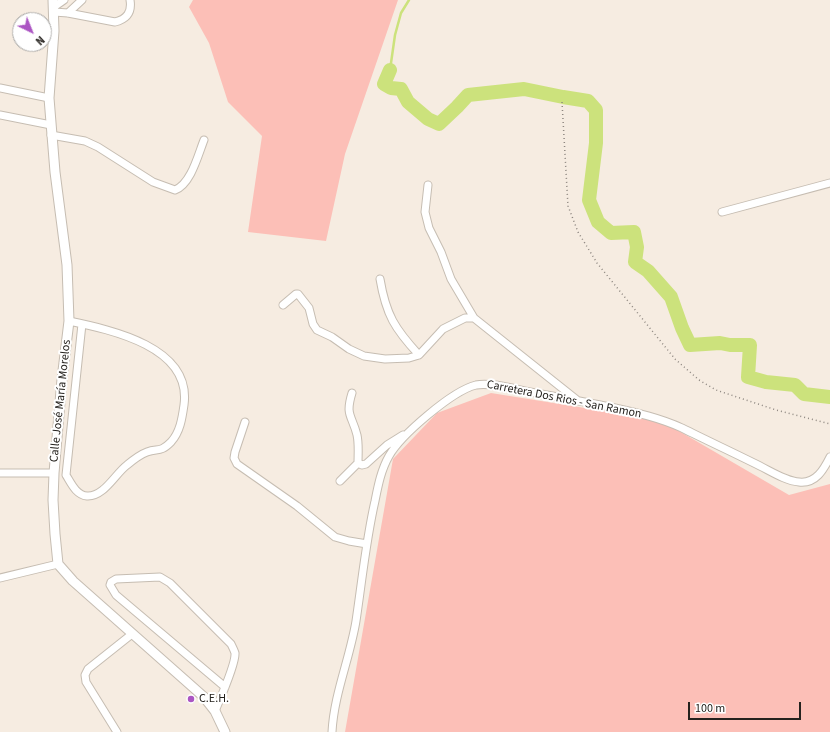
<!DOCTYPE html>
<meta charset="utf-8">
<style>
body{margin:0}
#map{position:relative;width:830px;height:732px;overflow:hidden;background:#f6ece1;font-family:"Source Sans 3",sans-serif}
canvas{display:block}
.north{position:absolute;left:12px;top:12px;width:40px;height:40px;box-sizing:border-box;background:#fff;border:1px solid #a8a7a5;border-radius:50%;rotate:137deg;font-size:11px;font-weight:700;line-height:16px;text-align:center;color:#25221e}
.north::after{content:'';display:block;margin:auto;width:14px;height:18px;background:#ab55c3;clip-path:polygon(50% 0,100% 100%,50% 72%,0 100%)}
.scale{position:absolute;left:688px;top:702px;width:113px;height:18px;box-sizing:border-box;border:2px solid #25221e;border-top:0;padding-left:5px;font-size:12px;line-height:14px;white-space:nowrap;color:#25221e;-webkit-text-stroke:3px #fff;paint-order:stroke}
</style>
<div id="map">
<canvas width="830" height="732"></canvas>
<div class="north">N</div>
<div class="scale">100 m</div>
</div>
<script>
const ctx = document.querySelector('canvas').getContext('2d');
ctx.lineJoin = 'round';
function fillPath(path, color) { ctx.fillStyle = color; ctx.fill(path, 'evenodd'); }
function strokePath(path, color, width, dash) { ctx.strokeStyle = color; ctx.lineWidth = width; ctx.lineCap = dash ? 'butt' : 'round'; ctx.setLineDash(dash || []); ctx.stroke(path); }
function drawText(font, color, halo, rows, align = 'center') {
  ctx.font = font + ' "Source Sans 3",sans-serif'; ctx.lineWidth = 4; ctx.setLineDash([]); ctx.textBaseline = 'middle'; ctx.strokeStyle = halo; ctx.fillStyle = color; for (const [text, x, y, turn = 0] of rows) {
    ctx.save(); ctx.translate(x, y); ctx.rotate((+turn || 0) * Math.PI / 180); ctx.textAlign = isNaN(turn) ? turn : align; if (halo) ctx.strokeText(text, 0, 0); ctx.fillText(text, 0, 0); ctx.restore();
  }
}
fillPath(new Path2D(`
 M 193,0 L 398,0 L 345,154 L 326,241 L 248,232 L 262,136 L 228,102 L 209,43 L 189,7 Z
 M 491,393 L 660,420 L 789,495 L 830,484 L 830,732 L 345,732 L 393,459 L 437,413 Z`), '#fcbfb7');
strokePath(new Path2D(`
 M 390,70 L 395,35 L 401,13 L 409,0`), '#cce27c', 2.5);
strokePath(new Path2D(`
 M 390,70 L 384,84 L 391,88 L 401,89 L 408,102 L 428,119 L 439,124 L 457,107 L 468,95 L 524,89 L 563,97 L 588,101 L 596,110 L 596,143 L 589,200 L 598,222 L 611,233 L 634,232 L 637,247 L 635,262 L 648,271 L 671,297 L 682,328 L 690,345 L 720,343 L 730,345 L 750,345 L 748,377 L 766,382 L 795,385 L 804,394 L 830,397`), '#cce27c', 14);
const minor = new Path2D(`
 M 54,7 L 64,0
 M 54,12 L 68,13 L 115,22 C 127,19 132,12 130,0
 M 68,13 L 82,0
 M 0,88 L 49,98
 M 0,115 L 51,125
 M 51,135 L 85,141 L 98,147 L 153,182 L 175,190 C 191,184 198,155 204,140
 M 428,185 L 425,212 L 429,228 L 441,252 L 451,279 L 474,318 L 577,400
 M 722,212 L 830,183
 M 380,279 C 386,315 395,329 419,355
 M 283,305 L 296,294 L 298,294 L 309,308 L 313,324 L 317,330 L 332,337 L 349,349 L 364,356 L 385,359 L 409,358 L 419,355 L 443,329 L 465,318 L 474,318
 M 69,321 C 112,330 192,347 184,405 C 182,419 180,432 171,442 C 160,453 158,448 147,452 C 139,455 133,460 127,465 C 115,474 104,497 87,496 C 76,495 71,483 66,475 L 82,324
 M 352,393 C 345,416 352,415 357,435 C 359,444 358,454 358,463
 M 245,422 L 235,452 L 234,458 L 237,464 L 297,506 L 335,537 L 349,541 L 367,544
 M 358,463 L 362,465 L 366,464 L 387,445 L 403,435
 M 0,473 L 54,473
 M 340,481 L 358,463
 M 0,578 L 58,564
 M 215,711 C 220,699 236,664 235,653 C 234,650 232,646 231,644 L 170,583 L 160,577 L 116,579 L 111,582 L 110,585 L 116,595 L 225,687
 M 117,732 L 86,682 L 85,675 L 88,669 L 132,634
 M 332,732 C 334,694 350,658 356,621 C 362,581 366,540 375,501 C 378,486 381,470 389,456 C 401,435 452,391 476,385 C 491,382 515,389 530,392 C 558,397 586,402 615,408 C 638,413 660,418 682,428 C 708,441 734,453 760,466 C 772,472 786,481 799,482 C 816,484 824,469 830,457`);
const major = new Path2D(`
 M 53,0 L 54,31 L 49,98 L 55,172 L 67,265 L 69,321 L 62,379 L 54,473 L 53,500 L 55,534 L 58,564 L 73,581 L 204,697 L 215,711 L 225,732`);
strokePath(minor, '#c6bdb2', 9);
strokePath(major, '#c6bdb2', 11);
strokePath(new Path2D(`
 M 562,102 L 568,206 L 578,232 L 597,263 L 675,359 L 699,380 L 716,390 L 776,410 L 830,424`), '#8e8780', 1.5, [1, 3]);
strokePath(minor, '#fff', 7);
strokePath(major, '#fff', 9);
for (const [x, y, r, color] of [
 [191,699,4,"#ab55c3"]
]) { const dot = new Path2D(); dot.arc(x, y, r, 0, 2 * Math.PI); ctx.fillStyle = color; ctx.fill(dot); strokePath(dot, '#fff', 1.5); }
drawText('12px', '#25221e', '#fff', [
 ["Carretera Dos Rios - San Ramon",564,400,11],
 ["Calle José María Morelos",61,401,-84]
]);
drawText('12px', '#25221e', '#fff', [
 ["C.E.H.",199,699]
], 'left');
</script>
